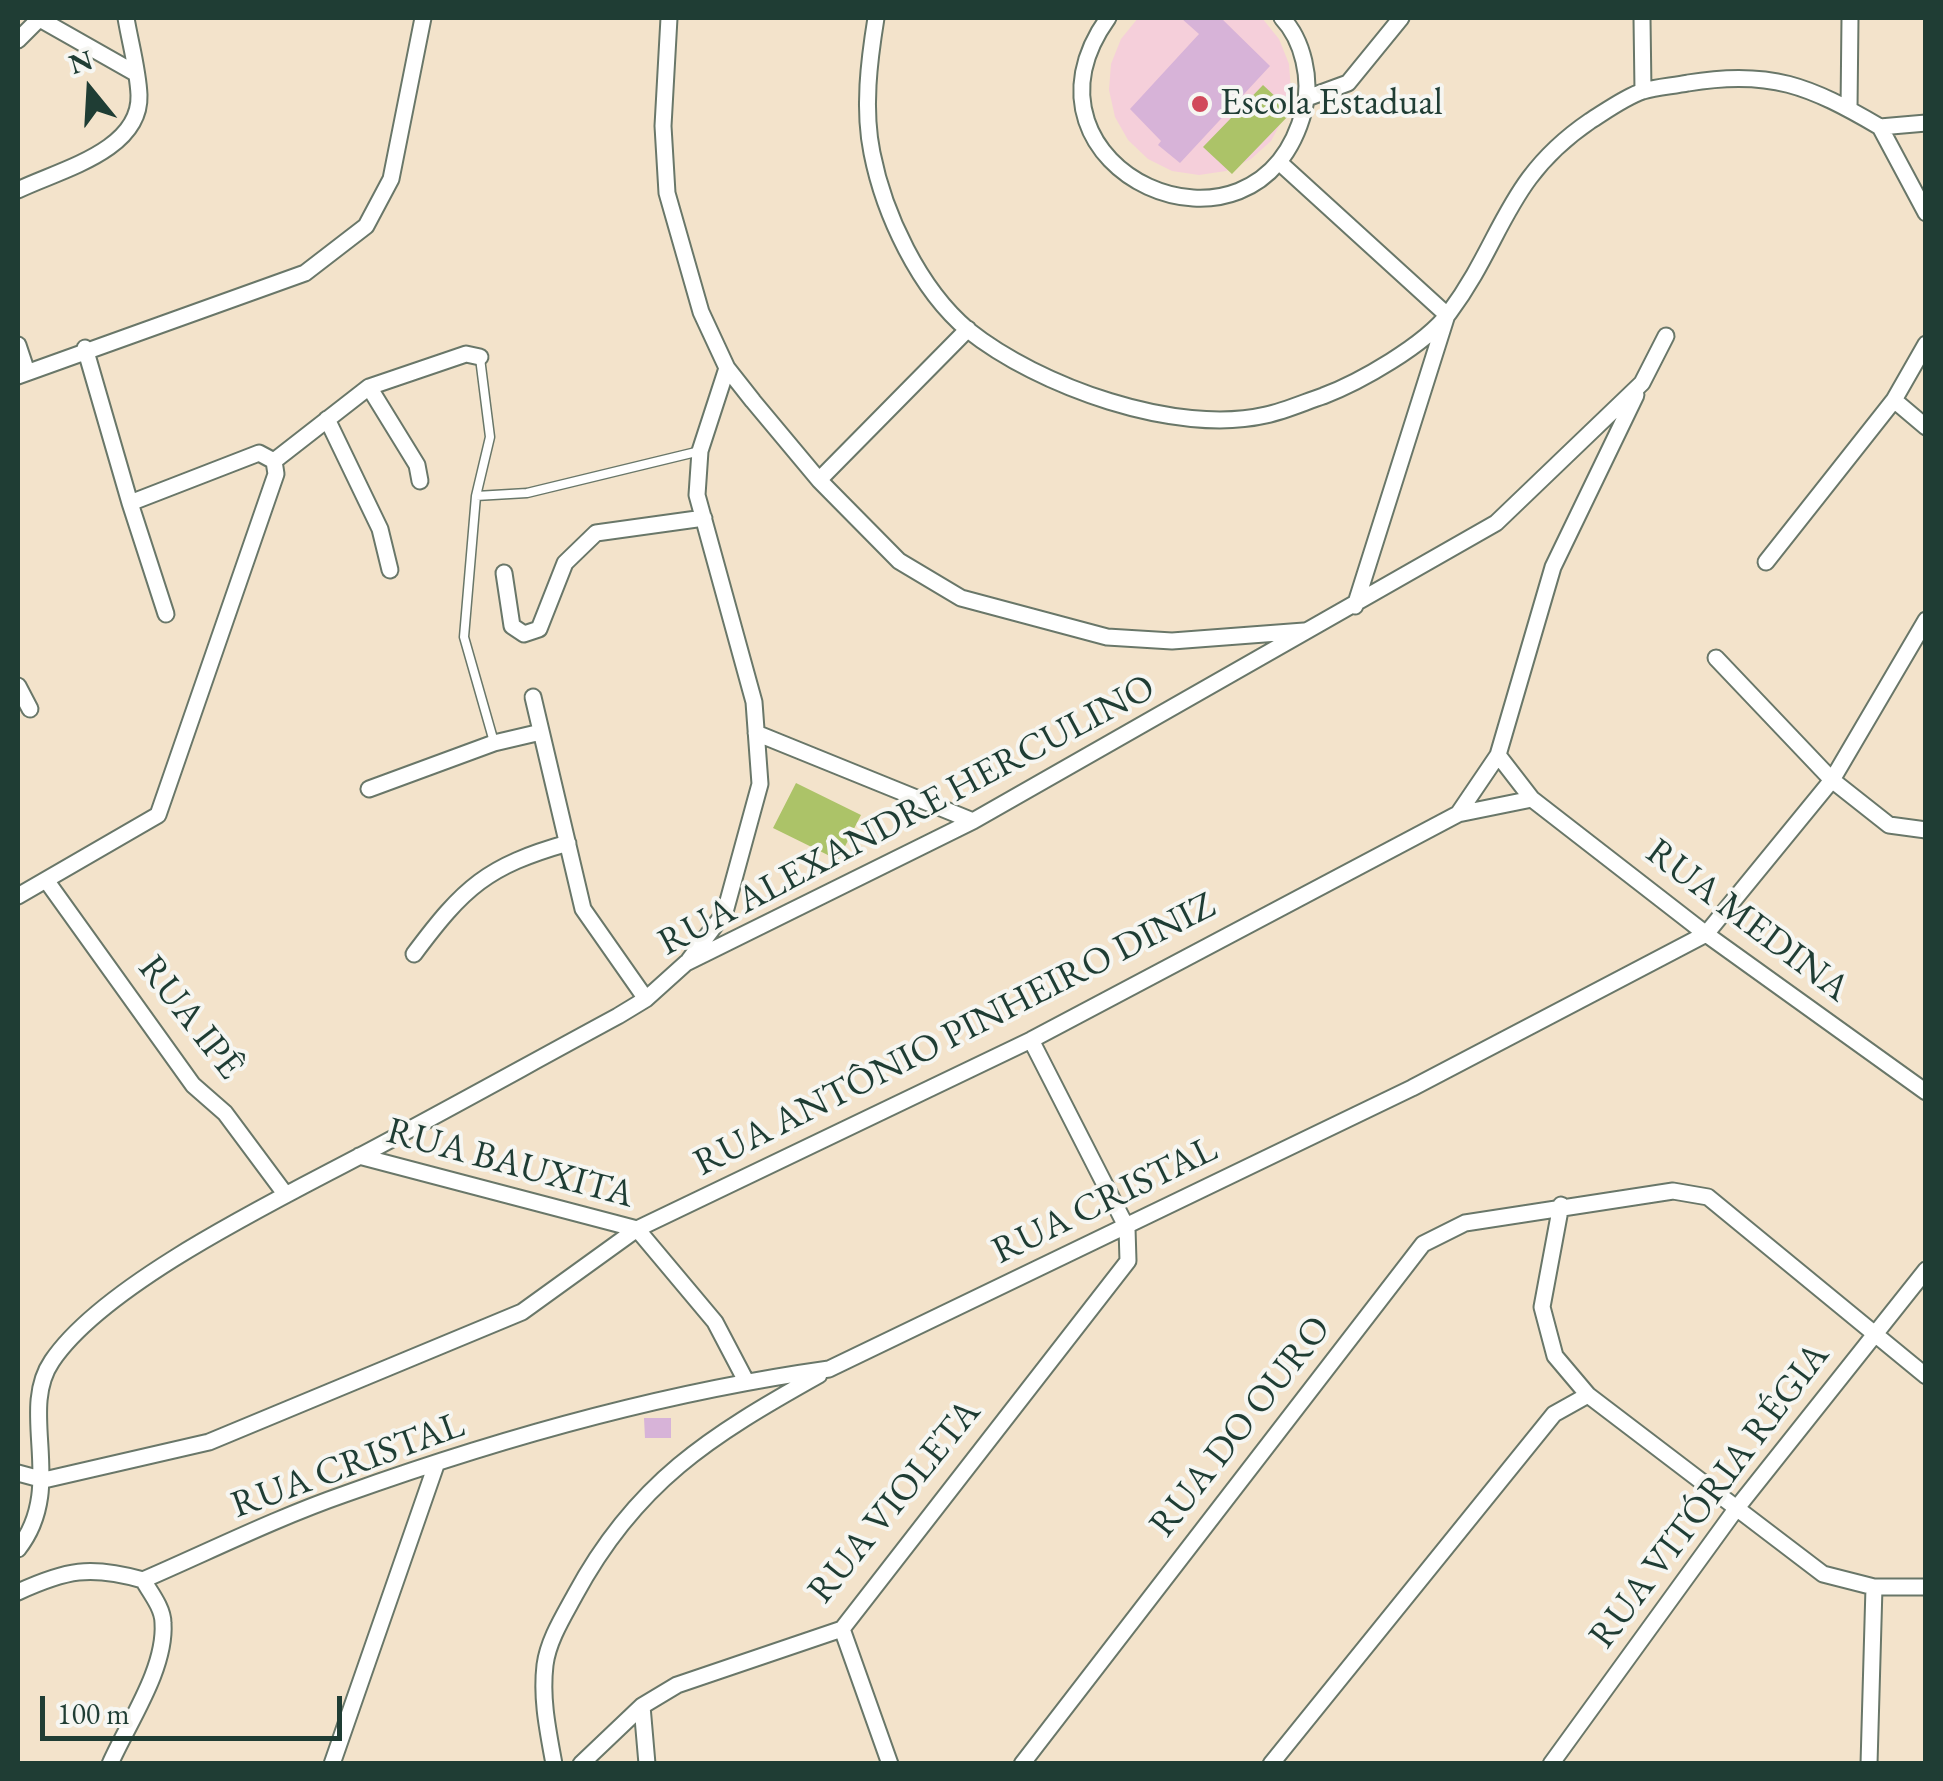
<!DOCTYPE html>
<meta charset="utf-8">
<style>
body{margin:0}
#map{position:relative;width:1943px;height:1781px;overflow:hidden;background:#f3e3cb;font-family:"EB Garamond",serif}
canvas{display:block}
.frame{position:absolute;inset:0;border:20px solid #1f3d34;pointer-events:none}
.north{position:absolute;left:40px;top:40px;width:100px;height:100px;-webkit-text-stroke:8px #f6f6f2;paint-order:stroke;rotate:342deg;font-size:28px;font-weight:700;line-height:40px;text-align:center;color:#1f3d34}
.north::after{content:'';display:block;margin:auto;width:35px;height:45px;background:#1f3d34;clip-path:polygon(50% 0,100% 100%,50% 72%,0 100%)}
.scale{position:absolute;left:40px;top:1696px;width:302px;height:45px;box-sizing:border-box;border:5px solid #1f3d34;border-top:0;padding-left:12px;font-size:30px;line-height:35px;white-space:nowrap;color:#1f3d34;-webkit-text-stroke:8px #f6f6f2;paint-order:stroke}
</style>
<div id="map">
<canvas width="1943" height="1781"></canvas>
<div class="frame"></div>
<div class="north">N</div>
<div class="scale">100 m</div>
</div>
<script>
const ctx = document.querySelector('canvas').getContext('2d');
ctx.lineJoin = 'round';
function fillPath(path, color) { ctx.fillStyle = color; ctx.fill(path, 'evenodd'); }
function strokePath(path, color, width, dash) { ctx.strokeStyle = color; ctx.lineWidth = width; ctx.lineCap = dash ? 'butt' : 'round'; ctx.setLineDash(dash || []); ctx.stroke(path); }
function drawText(font, color, halo, rows, align = 'center') {
  ctx.font = font + ' "EB Garamond",serif'; ctx.lineWidth = 8; ctx.setLineDash([]); ctx.textBaseline = 'middle'; ctx.strokeStyle = halo; ctx.fillStyle = color; for (const [text, x, y, turn = 0] of rows) {
    ctx.save(); ctx.translate(x, y); ctx.rotate((+turn || 0) * Math.PI / 180); ctx.textAlign = isNaN(turn) ? turn : align; if (halo) ctx.strokeText(text, 0, 0); ctx.fillText(text, 0, 0); ctx.restore();
  }
}
fillPath(new Path2D(`
 M 1138,18 L 1262,18 L 1279,39 L 1289,64 L 1291,91 L 1284,117 L 1271,141 L 1251,159 L 1226,171 L 1199,175 L 1172,171 L 1148,159 L 1128,140 L 1115,117 L 1109,90 L 1111,64 L 1121,39 Z`), '#f5cfda');
fillPath(new Path2D(`
 M 1263,85 L 1292,112 L 1232,174 L 1203,147 Z
 M 796,783 L 861,815 L 838,860 L 773,828 Z`), '#acc368');
fillPath(new Path2D(`
 M 1181,18 L 1221,18 L 1270,66 L 1180,163 L 1158,145 L 1161,141 L 1130,109 L 1199,34 Z
 M 644,1418 L 671,1418 L 671,1438 L 645,1438 Z`), '#d7b3d8');
const lane = new Path2D(`
 M 480,358 L 490,437 L 476,496 L 527,493 L 700,451
 M 476,496 L 464,637 L 494,742`);
const street = new Path2D(`
 M 38,18 L 135,73
 M 669,18 L 663,126 L 667,193 L 701,312 L 727,368 L 753,401 L 819,480 L 899,561 L 961,598 L 1107,637 L 1172,641 L 1304,631
 M 876,18 C 869,61 863,109 872,153 C 884,214 919,289 968,330 C 1038,386 1176,436 1266,415 C 1285,411 1305,402 1323,396 C 1360,382 1425,345 1449,313 C 1504,239 1505,179 1590,121 C 1606,111 1625,97 1643,91 C 1656,87 1673,86 1688,83 C 1770,69 1810,86 1880,127
 M 1108,18 C 1000,169 1258,286 1304,110 C 1312,80 1303,40 1282,18
 M 1642,18 L 1643,91
 M 18,40 L 40,18
 M 1307,98 L 1348,83 L 1401,18
 M 1849,109 L 1850,18
 M 1880,127 L 1926,213
 M 1880,127 L 1926,123
 M 1279,162 L 1447,315
 M 18,190 C 59,170 141,151 139,95 C 138,70 130,42 126,18
 M 18,345 L 27,372
 M 18,376 L 305,273 L 366,226 L 391,179 L 423,18
 M 369,387 L 417,465 L 420,481
 M 1894,400 L 1926,427
 M 327,419 L 380,529 L 390,570
 M 274,461 L 369,387 L 466,354 L 480,357
 M 819,480 L 968,329
 M 130,503 L 166,614
 M 1766,562 L 1894,400 L 1926,344
 M 504,573 L 512,626 L 524,634 L 539,629 L 565,563 L 596,533 L 704,518
 M 1355,606 L 1447,315
 M 1716,658 L 1832,780 L 1889,825 L 1926,830
 M 18,686 L 30,709
 M 533,697 L 583,909 L 646,999
 M 756,733 L 973,821
 M 1498,755 L 1532,799
 M 369,789 L 494,743 L 541,732
 M 1458,814 L 1532,799 L 1706,934 L 1926,1092
 M 46,880 L 193,1085 L 225,1113 L 286,1195
 M 18,896 L 158,815 L 276,474 L 274,461 L 259,453 L 130,503 L 85,348
 M 414,954 C 464,887 487,866 568,843
 M 689,960 L 725,912 L 760,784 L 754,702 L 697,495 L 700,451 L 727,368
 M 359,1156 L 637,1229 L 715,1322 L 746,1381
 M 1561,1205 L 1542,1307 L 1555,1356 L 1588,1395 L 1823,1574 L 1874,1587 L 1926,1587
 M 18,1473 L 44,1480 L 209,1442 L 522,1312 L 637,1229 L 1031,1040 L 1458,814 L 1498,755 L 1553,567 L 1636,395
 M 18,1549 C 67,1487 17,1412 52,1361 C 104,1284 273,1202 358,1157 C 445,1111 531,1063 618,1016 L 646,999 L 686,963 L 973,821 L 1496,523 L 1642,383 L 1666,336
 M 143,1580 C 210,1551 276,1518 345,1494 C 501,1438 665,1392 829,1369 L 1412,1088 L 1706,934 L 1832,780 L 1926,620
 M 18,1592 C 66,1570 90,1565 143,1580 C 150,1592 163,1608 163,1623 C 166,1669 128,1723 110,1764
 M 842,1629 L 890,1764
 M 642,1706 L 647,1764
 M 332,1764 L 436,1465
 M 554,1764 C 548,1731 541,1699 545,1665 C 548,1641 563,1617 575,1595 C 636,1482 710,1436 819,1375
 M 581,1764 L 642,1706 L 677,1685 L 842,1629 L 1128,1261 L 1127,1228 L 1031,1040
 M 1022,1764 L 1423,1244 L 1465,1223 L 1673,1191 L 1708,1197 L 1926,1376
 M 1271,1764 L 1554,1414 L 1588,1395
 M 1551,1764 L 1736,1509 L 1926,1270
 M 1869,1764 L 1874,1587`);
strokePath(lane, '#697769', 11);
strokePath(street, '#697769', 19);
strokePath(lane, '#fff', 8);
strokePath(street, '#fff', 15);
for (const [x, y, r, color] of [
 [1200,104,10,"#d1495b"]
]) { const dot = new Path2D(); dot.arc(x, y, r, 0, 2 * Math.PI); ctx.fillStyle = color; ctx.fill(dot); strokePath(dot, '#f6f6f2', 4); }
drawText('38px', '#1f3d34', '#f6f6f2', [
 ["Escola Estadual",1220,104]
], 'left');
drawText('38px', '#1f3d34', '#f6f6f2', [
 ["RUA ALEXANDRE HERCULINO",907,816,-28],
 ["RUA MEDINA",1747,921,37],
 ["RUA IPÊ",190,1018,52],
 ["RUA ANTÔNIO PINHEIRO DINIZ",955,1035,-27],
 ["RUA BAUXITA",510,1164,15],
 ["RUA CRISTAL",1105,1201,-26],
 ["RUA DO OURO",1241,1427,-52],
 ["RUA CRISTAL",348,1466,-20],
 ["RUA VITÓRIA RÉGIA",1710,1496,-53],
 ["RUA VIOLETA",895,1502,-51]
]);
</script>
